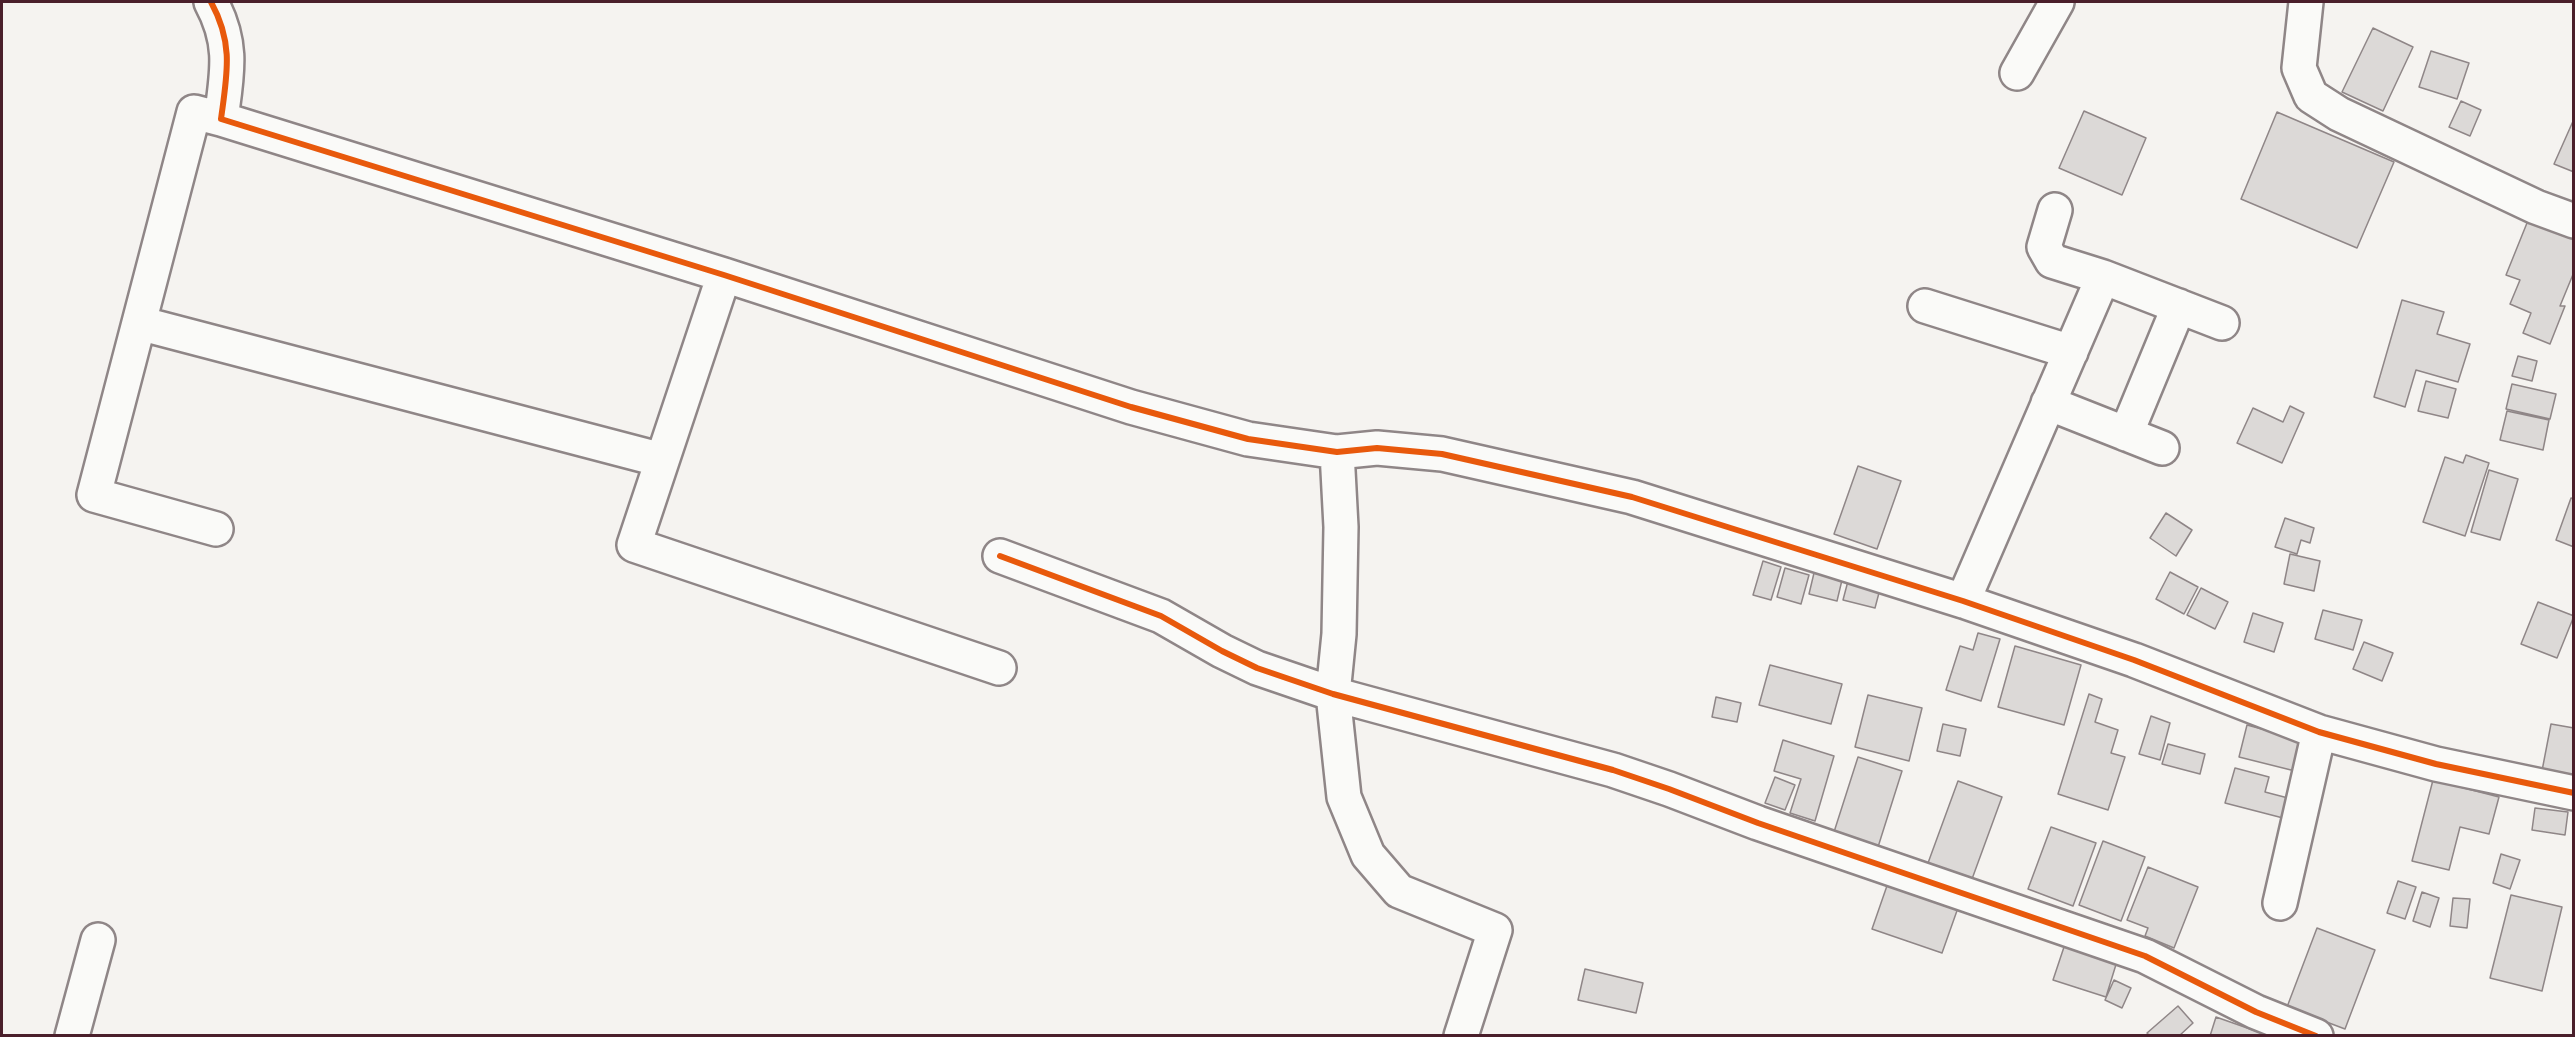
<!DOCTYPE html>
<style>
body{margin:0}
#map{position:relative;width:2575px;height:1037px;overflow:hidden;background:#f5f3f0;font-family:Mynerve,sans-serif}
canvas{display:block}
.frame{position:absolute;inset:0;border:3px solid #4a1f2b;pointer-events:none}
</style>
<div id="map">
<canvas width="2575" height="1037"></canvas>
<div class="frame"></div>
</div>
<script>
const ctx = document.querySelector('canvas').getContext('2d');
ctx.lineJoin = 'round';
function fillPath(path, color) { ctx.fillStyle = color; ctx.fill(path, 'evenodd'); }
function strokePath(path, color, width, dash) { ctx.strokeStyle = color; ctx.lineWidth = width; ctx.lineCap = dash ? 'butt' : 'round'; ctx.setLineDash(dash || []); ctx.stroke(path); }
const building = new Path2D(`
 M 2373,28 L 2413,47 L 2383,111 L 2342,92 Z
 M 2431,51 L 2469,63 L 2457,99 L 2419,87 Z
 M 2461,101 L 2481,110 L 2470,136 L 2449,127 Z
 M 2084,111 L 2146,138 L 2122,195 L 2059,168 Z
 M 2277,112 L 2394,162 L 2357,248 L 2241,199 Z
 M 2574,119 L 2574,172 L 2554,164 Z
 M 2529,218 L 2574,236 L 2574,272 L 2560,306 L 2565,306 L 2550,344 L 2523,333 L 2531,313 L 2510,304 L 2520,280 L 2506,275 Z
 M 2402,300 L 2444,312 L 2437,334 L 2470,344 L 2458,382 L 2416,370 L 2405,407 L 2374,397 Z
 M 2518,356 L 2537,361 L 2532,381 L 2512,376 Z
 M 2426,381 L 2456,389 L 2448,418 L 2418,411 Z
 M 2512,384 L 2556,394 L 2550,419 L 2506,409 Z
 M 2290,406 L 2304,413 L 2282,463 L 2237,443 L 2253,408 L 2283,422 Z
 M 2507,411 L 2549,420 L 2543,450 L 2500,440 Z
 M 2466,455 L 2489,463 L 2465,536 L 2423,522 L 2445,457 L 2463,463 Z
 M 1858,466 L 1901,481 L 1877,549 L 1834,534 Z
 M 2489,470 L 2518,479 L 2500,540 L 2471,532 Z
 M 2571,498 L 2574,499 L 2574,547 L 2556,540 Z
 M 2166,513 L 2192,530 L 2176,556 L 2150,538 Z
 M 2285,518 L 2314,528 L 2310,543 L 2301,540 L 2297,554 L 2275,547 Z
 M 2290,554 L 2320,561 L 2314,591 L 2284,584 Z
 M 1763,561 L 1781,567 L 1771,600 L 1753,595 Z
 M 1785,568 L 1809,575 L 1801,604 L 1777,597 Z
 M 2170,572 L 2198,587 L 2184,614 L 2156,599 Z
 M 1814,573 L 1842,580 L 1837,601 L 1809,594 Z
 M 1848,581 L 1880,589 L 1875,608 L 1843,600 Z
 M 2201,588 L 2228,602 L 2215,629 L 2187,615 Z
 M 2538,602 L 2574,616 L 2557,658 L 2521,644 Z
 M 2323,610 L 2362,620 L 2353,650 L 2315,639 Z
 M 2253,613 L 2283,623 L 2274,652 L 2244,642 Z
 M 1978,633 L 2000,639 L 1981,701 L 1946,690 L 1960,646 L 1973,650 Z
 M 2364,642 L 2393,653 L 2382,681 L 2353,669 Z
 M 2015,646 L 2081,665 L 2064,725 L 1998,707 Z
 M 1770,665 L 1842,684 L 1831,724 L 1759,705 Z
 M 2089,694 L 2102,699 L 2095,722 L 2118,730 L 2111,753 L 2125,757 L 2108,810 L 2058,794 Z
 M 1868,695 L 1922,708 L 1909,761 L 1855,747 Z
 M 1716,697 L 1741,703 L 1737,722 L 1712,717 Z
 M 2151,716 L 2170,723 L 2160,760 L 2139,754 Z
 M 1943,724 L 1966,729 L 1960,756 L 1937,751 Z
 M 2551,724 L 2574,728 L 2574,782 L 2541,776 Z
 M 2247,725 L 2303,740 L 2295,771 L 2239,757 Z
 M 1783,740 L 1834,756 L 1815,821 L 1790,813 L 1801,779 L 1774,771 Z
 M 2168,744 L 2205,754 L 2200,774 L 2162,764 Z
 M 1858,757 L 1902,771 L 1878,847 L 1834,832 Z
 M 2235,768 L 2269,777 L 2265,792 L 2288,798 L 2283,818 L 2225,803 Z
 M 1775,777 L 1795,785 L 1785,810 L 1765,803 Z
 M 2433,780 L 2499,797 L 2489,834 L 2460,827 L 2449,870 L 2412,861 Z
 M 1958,781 L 2002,797 L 1972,879 L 1928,863 Z
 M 2535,808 L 2568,812 L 2565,835 L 2532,830 Z
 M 2051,827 L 2096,843 L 2073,906 L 2028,889 Z
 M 2103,841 L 2145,857 L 2121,921 L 2079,905 Z
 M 2501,854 L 2520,860 L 2510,889 L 2493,883 Z
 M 2148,867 L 2198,887 L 2174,948 L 2145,936 L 2148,928 L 2127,920 Z
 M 1889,880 L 1959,905 L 1942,953 L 1872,929 Z
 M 2398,881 L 2416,887 L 2405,919 L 2387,913 Z
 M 2422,892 L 2439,898 L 2430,927 L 2413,921 Z
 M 2511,895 L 2562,907 L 2542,991 L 2490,978 Z
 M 2453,898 L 2470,899 L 2467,928 L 2450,926 Z
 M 2317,928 L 2375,950 L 2345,1029 L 2287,1007 Z
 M 2066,941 L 2118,958 L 2106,997 L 2053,980 Z
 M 1585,969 L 1643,983 L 1636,1013 L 1578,1000 Z
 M 2114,980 L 2131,988 L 2122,1008 L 2105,1000 Z
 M 2178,1006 L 2193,1023 L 2179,1036 L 2150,1036 L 2147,1033 Z
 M 2216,1017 L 2270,1036 L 2210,1036 Z`);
fillPath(building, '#dcd9d7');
strokePath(building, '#8f8687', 1.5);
const minor = new Path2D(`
 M 211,2 C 234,44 227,74 221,119 L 724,275 L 1131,407 L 1248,439 L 1337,452 L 1377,448 L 1442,454 L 1632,497 L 1963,601 L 2134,660 L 2319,732 L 2436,764 L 2574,793
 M 2306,2 L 2299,68 L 2311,96 L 2339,114 L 2536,207 L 2574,221
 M 2017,73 L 2057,2
 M 2055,210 L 2044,247 L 2052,261 L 2103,277 L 2222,323
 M 724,275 L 634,545 L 999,668
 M 1925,306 L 2071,352
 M 139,323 L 662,460
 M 2048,403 L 2162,448
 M 2126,434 L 2179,306
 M 1337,452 L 1341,527 L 1339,634 L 1333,694 L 1344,797 L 1368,855 L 1399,891 L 1495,930 L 1461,1036
 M 216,529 L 94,495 L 194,112 L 221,119
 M 1000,556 L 1161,616 L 1222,651 L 1257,668 L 1333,694 L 1613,770 L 1669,789 L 1758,823 L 2145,956 L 2256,1012 L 2316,1036
 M 1963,601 L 2103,277
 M 2280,903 L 2319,732
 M 72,1036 L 98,940`);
strokePath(minor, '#8f8687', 38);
strokePath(minor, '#fafaf8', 33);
strokePath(new Path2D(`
 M 211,2 C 234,44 227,74 221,119 L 724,275 L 1131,407 L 1248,439 L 1337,452 L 1377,448 L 1442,454 L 1632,497 L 1963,601 L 2134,660 L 2319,732 L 2436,764 L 2574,793
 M 1000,556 L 1161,616 L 1222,651 L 1257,668 L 1333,694 L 1613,770 L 1669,789 L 1758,823 L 2145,956 L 2256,1012 L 2316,1036`), '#e8590c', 6);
</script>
